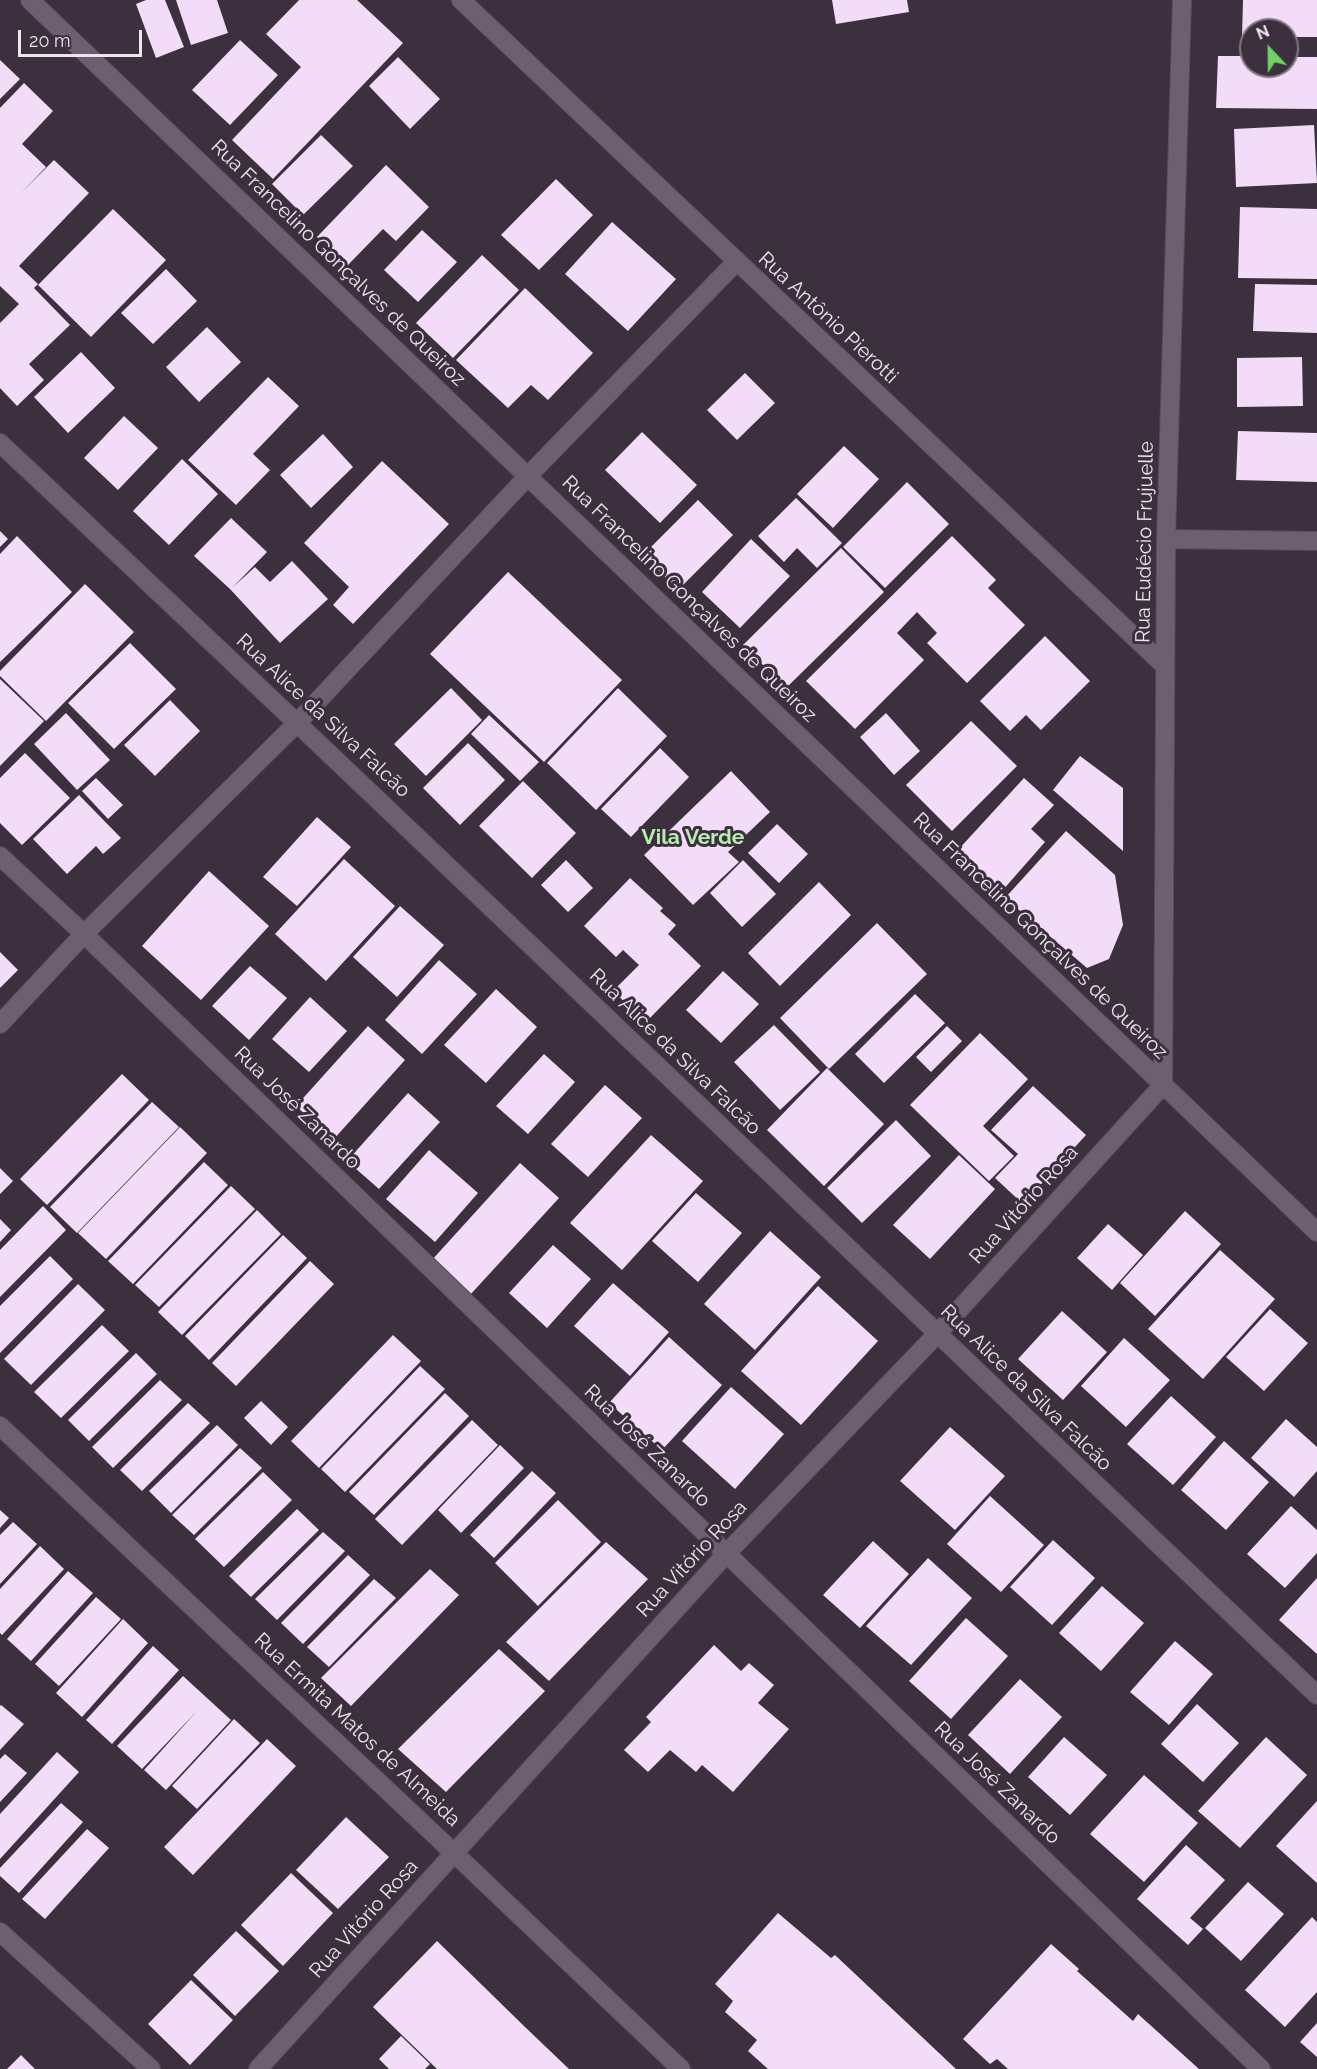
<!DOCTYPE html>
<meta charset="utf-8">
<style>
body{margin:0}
#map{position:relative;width:1317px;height:2069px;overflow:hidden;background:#3c2f3e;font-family:Raleway,sans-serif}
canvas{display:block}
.north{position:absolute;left:1239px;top:18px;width:60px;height:60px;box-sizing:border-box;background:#3c2f3e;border:2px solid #837784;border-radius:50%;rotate:338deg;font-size:16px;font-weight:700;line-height:24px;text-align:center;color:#ede4ee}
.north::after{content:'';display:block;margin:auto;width:21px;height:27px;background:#6dd362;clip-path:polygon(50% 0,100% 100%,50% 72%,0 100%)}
.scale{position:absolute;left:18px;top:30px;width:124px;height:27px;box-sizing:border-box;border:3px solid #ede4ee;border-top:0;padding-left:8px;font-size:18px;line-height:21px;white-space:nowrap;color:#ede4ee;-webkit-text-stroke:4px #3c2f3e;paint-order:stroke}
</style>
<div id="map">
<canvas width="1317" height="2069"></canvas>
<div class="north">N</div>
<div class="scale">20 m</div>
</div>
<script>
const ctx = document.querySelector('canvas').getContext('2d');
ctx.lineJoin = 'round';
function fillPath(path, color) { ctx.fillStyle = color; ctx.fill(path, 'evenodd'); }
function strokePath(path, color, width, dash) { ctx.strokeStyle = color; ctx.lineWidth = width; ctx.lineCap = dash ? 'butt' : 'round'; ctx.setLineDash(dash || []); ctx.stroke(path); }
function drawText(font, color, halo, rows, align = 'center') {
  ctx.font = font + ' Raleway,sans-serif'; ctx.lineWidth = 6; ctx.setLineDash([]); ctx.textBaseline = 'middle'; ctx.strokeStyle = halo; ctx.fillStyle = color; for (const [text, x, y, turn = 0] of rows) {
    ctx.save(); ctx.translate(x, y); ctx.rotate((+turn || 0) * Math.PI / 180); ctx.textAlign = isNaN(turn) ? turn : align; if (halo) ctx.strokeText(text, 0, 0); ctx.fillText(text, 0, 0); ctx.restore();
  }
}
fillPath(new Path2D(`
 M 146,0 L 165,0 L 184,47 L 156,58 L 136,4 Z
 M 176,0 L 217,0 L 228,33 L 191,45 Z
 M 299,0 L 357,0 L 403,43 L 273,179 L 232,140 L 301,67 L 266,34 Z
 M 832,0 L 907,0 L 909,12 L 836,24 Z
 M 1243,0 L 1317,0 L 1317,37 L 1287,37 L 1287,30 L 1251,30 L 1251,37 L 1242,37 Z
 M 240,40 L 278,75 L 230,125 L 192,90 Z
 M 1218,56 L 1251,56 L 1251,66 L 1287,66 L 1287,57 L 1317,57 L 1317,109 L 1216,108 Z
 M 398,57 L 440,99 L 410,129 L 369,86 Z
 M 0,60 L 20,79 L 0,99 Z
 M 24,83 L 53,111 L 22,144 L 46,167 L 21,193 L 54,160 L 89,193 L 19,266 L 38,284 L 34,288 L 70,325 L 29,364 L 44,380 L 17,406 L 0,388 L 0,323 L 19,304 L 0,286 L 0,108 Z
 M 1314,125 L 1317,183 L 1236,187 L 1234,129 Z
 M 321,135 L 353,166 L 303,215 L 272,184 Z
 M 386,165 L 429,207 L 396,241 L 383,229 L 347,266 L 317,237 Z
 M 556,179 L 593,215 L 539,270 L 501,235 Z
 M 1240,207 L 1317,209 L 1317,279 L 1238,278 Z
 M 113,209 L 166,260 L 91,337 L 38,285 Z
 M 612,222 L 676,279 L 628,331 L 565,274 Z
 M 422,230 L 457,262 L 418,302 L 384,270 Z
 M 482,255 L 519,290 L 453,358 L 416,323 Z
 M 166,269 L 197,301 L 153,344 L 121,313 Z
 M 1255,284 L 1317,285 L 1317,333 L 1253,331 Z
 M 525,288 L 593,353 L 548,400 L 531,385 L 508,408 L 456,360 Z
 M 207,327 L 241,362 L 199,402 L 166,367 Z
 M 81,352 L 115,388 L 68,433 L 34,397 Z
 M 1302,357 L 1303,406 L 1237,407 L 1237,358 Z
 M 745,373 L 775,403 L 737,440 L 707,410 Z
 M 268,377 L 299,406 L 253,454 L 270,470 L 236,505 L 188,460 Z
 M 124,416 L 158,448 L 118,490 L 84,458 Z
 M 1238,431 L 1317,433 L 1317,482 L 1236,480 Z
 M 642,432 L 697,485 L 660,523 L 605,470 Z
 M 323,434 L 353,467 L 311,508 L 280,475 Z
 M 844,446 L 879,479 L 833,528 L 797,494 Z
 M 182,459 L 218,494 L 169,545 L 133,511 Z
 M 382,461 L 449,524 L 353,624 L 333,605 L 349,587 L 304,543 Z
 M 907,482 L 949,524 L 885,588 L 843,547 Z
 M 796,498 L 842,543 L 817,568 L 797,548 L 784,562 L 758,536 Z
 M 698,500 L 733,535 L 678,590 L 643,555 Z
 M 231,518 L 267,552 L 233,587 L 255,567 L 270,582 L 292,561 L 328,599 L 280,643 L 230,589 L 194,556 Z
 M 0,531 L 8,539 L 0,547 Z
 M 17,536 L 72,592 L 0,662 L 0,554 Z
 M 952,536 L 996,580 L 988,588 L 1025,625 L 967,683 L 927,643 L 937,633 L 917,612 L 897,633 L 924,660 L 855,729 L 806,681 Z
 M 751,539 L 790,576 L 740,628 L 702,592 Z
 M 841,548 L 884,592 L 786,688 L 743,645 Z
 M 508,572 L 622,680 L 544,762 L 430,654 Z
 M 85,584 L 134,632 L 46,721 L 0,676 L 0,671 Z
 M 1045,636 L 1090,681 L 1041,730 L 1026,715 L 1010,731 L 980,701 Z
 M 130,643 L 176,689 L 114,749 L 68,703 Z
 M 0,679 L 44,721 L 0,766 Z
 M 451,688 L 482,720 L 426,776 L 394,744 Z
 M 618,688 L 667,736 L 596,810 L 547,763 Z
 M 170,700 L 200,731 L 155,776 L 124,745 Z
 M 66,713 L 110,760 L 77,790 L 34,744 Z
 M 886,713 L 920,751 L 894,775 L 860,737 Z
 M 489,715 L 539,762 L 520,781 L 471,734 Z
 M 971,721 L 1017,766 L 952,831 L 906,785 Z
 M 468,743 L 505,780 L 460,825 L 423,788 Z
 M 660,748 L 689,777 L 631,837 L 601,809 Z
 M 25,753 L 70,798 L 22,845 L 0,823 L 0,778 Z
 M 1080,756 L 1123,788 L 1123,851 L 1053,790 Z
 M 731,771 L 770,812 L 728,852 L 739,862 L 693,905 L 644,855 Z
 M 96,778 L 123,805 L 108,819 L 82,791 Z
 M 1024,778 L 1054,805 L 1031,829 L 1045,842 L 1002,891 L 957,851 Z
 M 523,781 L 576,833 L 532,878 L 479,826 Z
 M 79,795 L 121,838 L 103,854 L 96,846 L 67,874 L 33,839 Z
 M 317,817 L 351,847 L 297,906 L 263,877 Z
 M 777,824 L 808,854 L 779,883 L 748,853 Z
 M 1066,831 L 1115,875 L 1123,925 L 1109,959 L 1087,968 L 1005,898 Z
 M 344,859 L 395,906 L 326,981 L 275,934 Z
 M 566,860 L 593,888 L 568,912 L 541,885 Z
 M 743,860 L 776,894 L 742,927 L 710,893 Z
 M 209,871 L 269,926 L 201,1000 L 142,946 Z
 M 630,878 L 663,908 L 660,911 L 676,925 L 668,934 L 701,966 L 646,1022 L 613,991 L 639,965 L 623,950 L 616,957 L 584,926 Z
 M 819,882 L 851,915 L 780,986 L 748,953 Z
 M 400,906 L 444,945 L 397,997 L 353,957 Z
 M 877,923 L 927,974 L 829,1069 L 780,1018 Z
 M 0,952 L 18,970 L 0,988 Z
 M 439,960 L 477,994 L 422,1054 L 385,1020 Z
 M 250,966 L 287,998 L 249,1040 L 212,1006 Z
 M 723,971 L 759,1004 L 721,1043 L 686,1010 Z
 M 496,989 L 537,1027 L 486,1083 L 444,1045 Z
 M 915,994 L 945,1023 L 884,1083 L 855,1054 Z
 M 310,997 L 347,1031 L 309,1072 L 272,1039 Z
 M 774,1025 L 820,1072 L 780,1110 L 734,1062 Z
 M 368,1026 L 405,1060 L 333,1140 L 296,1106 Z
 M 947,1026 L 962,1041 L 931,1072 L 916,1057 Z
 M 980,1033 L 1028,1079 L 983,1126 L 1014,1156 L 989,1181 L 910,1105 Z
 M 544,1054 L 575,1082 L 528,1134 L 496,1106 Z
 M 827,1068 L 884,1124 L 824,1186 L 767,1130 Z
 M 122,1074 L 149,1100 L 47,1205 L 20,1179 Z
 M 605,1085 L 642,1118 L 588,1177 L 551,1144 Z
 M 1033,1086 L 1086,1135 L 1023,1204 L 995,1178 L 1018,1154 L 991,1130 Z
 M 408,1093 L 440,1122 L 379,1189 L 347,1161 Z
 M 152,1102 L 179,1127 L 77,1233 L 50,1207 Z
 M 896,1120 L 931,1156 L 862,1223 L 827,1188 Z
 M 180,1127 L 207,1153 L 106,1259 L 78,1233 Z
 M 651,1135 L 703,1181 L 622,1270 L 570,1223 Z
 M 429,1150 L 478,1193 L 435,1242 L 386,1199 Z
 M 959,1155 L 995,1189 L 930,1259 L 893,1225 Z
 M 204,1162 L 228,1185 L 133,1284 L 108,1261 Z
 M 520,1163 L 559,1198 L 470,1295 L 431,1261 Z
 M 0,1168 L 13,1181 L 0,1194 Z
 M 231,1186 L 255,1209 L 159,1307 L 135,1285 Z
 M 696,1193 L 742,1233 L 698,1282 L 652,1241 Z
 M 43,1206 L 66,1230 L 0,1297 L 0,1250 Z
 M 257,1210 L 281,1234 L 182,1335 L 158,1312 Z
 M 1185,1211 L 1221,1244 L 1155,1316 L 1120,1283 Z
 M 0,1219 L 11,1230 L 0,1242 Z
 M 1108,1224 L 1143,1255 L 1112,1290 L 1077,1258 Z
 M 770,1231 L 821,1277 L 755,1350 L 704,1304 Z
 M 283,1235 L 307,1258 L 209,1360 L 185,1336 Z
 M 553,1245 L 591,1279 L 547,1328 L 509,1293 Z
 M 1220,1250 L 1275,1299 L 1203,1379 L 1148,1329 Z
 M 50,1256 L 73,1279 L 0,1353 L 0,1306 Z
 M 310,1261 L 334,1284 L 236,1386 L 212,1363 Z
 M 613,1283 L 669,1332 L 630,1376 L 574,1326 Z
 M 78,1284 L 105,1310 L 31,1385 L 4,1359 Z
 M 818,1286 L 878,1341 L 801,1425 L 741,1371 Z
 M 1270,1309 L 1308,1343 L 1264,1391 L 1226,1357 Z
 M 1062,1311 L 1107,1352 L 1063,1400 L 1018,1359 Z
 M 102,1325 L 129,1351 L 61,1418 L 34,1392 Z
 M 393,1335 L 421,1361 L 319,1468 L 291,1441 Z
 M 669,1337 L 722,1385 L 662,1450 L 609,1403 Z
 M 1124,1338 L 1170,1380 L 1126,1427 L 1081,1386 Z
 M 136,1353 L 157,1374 L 89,1441 L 68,1420 Z
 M 420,1366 L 445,1389 L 345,1492 L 321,1469 Z
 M 160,1380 L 182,1400 L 113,1468 L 92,1447 Z
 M 731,1387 L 784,1434 L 735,1489 L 682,1441 Z
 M 445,1393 L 469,1416 L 374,1515 L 349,1492 Z
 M 1171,1396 L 1216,1437 L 1173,1485 L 1127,1444 Z
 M 261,1401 L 288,1427 L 271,1445 L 244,1418 Z
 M 188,1403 L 210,1423 L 142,1491 L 120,1470 Z
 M 1286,1419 L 1317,1447 L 1317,1471 L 1294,1497 L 1251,1458 Z
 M 472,1420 L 498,1445 L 402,1545 L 375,1519 Z
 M 217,1425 L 238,1445 L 171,1513 L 149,1491 Z
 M 950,1427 L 1005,1476 L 955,1530 L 900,1481 Z
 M 1224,1441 L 1269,1482 L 1226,1530 L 1181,1490 Z
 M 500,1445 L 524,1468 L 461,1533 L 438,1510 Z
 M 240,1448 L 262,1468 L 194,1535 L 172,1515 Z
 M 532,1471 L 556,1493 L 494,1558 L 470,1535 Z
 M 263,1472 L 292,1500 L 224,1567 L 195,1539 Z
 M 990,1496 L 1044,1545 L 1001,1592 L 947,1544 Z
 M 558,1500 L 601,1542 L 538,1606 L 495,1563 Z
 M 1291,1506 L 1317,1530 L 1317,1553 L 1285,1588 L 1247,1554 Z
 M 297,1509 L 319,1530 L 251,1597 L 229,1576 Z
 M 0,1510 L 9,1518 L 0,1528 Z
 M 13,1522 L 37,1544 L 0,1584 L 0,1535 Z
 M 323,1532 L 345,1551 L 277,1620 L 255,1599 Z
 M 1053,1540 L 1095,1578 L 1052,1625 L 1010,1587 Z
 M 873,1541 L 909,1574 L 860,1628 L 823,1595 Z
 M 606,1542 L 648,1579 L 549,1681 L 506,1642 Z
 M 40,1546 L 64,1569 L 2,1635 L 0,1633 L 0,1589 Z
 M 348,1555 L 370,1575 L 303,1644 L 281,1623 Z
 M 928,1558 L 972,1598 L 911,1665 L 866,1626 Z
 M 430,1569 L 459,1595 L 351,1706 L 321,1678 Z
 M 68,1571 L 93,1593 L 31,1661 L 7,1639 Z
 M 1317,1578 L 1317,1654 L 1279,1620 Z
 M 374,1579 L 396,1598 L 329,1667 L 307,1647 Z
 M 1102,1586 L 1144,1623 L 1101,1671 L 1059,1633 Z
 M 96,1597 L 121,1619 L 59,1686 L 35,1664 Z
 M 966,1618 L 1008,1656 L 951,1719 L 909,1681 Z
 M 123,1619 L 148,1643 L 82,1717 L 56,1693 Z
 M 1175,1641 L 1213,1674 L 1169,1725 L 1130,1692 Z
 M 714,1645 L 741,1671 L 749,1663 L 774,1685 L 758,1703 L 789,1729 L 733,1792 L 702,1765 L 696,1772 L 670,1750 L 648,1772 L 624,1750 L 651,1722 L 646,1717 Z
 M 153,1646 L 179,1670 L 112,1744 L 86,1720 Z
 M 499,1649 L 545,1691 L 446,1792 L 398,1749 Z
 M 183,1676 L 231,1720 L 166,1790 L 144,1770 L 197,1711 L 142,1769 L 117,1746 Z
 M 1020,1679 L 1062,1717 L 1010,1774 L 968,1735 Z
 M 1197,1704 L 1239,1743 L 1203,1782 L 1161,1744 Z
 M 1,1705 L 24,1724 L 0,1750 L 0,1706 Z
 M 234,1719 L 260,1743 L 197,1809 L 172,1786 Z
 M 1064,1737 L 1107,1775 L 1070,1815 L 1028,1777 Z
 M 1266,1737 L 1307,1775 L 1240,1848 L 1198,1811 Z
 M 267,1739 L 296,1766 L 193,1875 L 164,1847 Z
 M 57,1752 L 79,1772 L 0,1859 L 0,1814 Z
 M 5,1754 L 27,1773 L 0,1802 L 0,1759 Z
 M 1144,1775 L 1198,1823 L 1144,1882 L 1090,1834 Z
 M 1317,1801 L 1317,1883 L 1276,1846 Z
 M 61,1803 L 83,1822 L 19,1893 L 0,1876 L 0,1868 Z
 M 346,1817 L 389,1857 L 338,1909 L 296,1870 Z
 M 87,1829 L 109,1848 L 45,1919 L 22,1899 Z
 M 1186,1845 L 1225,1880 L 1190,1918 L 1203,1929 L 1188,1945 L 1137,1899 Z
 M 291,1873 L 333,1913 L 283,1966 L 241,1925 Z
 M 1248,1882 L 1284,1914 L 1241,1961 L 1205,1928 Z
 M 778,1913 L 831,1958 L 835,1955 L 956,2069 L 768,2069 L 748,2051 L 757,2040 L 725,2012 L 733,2001 L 715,1984 Z
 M 1312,1917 L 1317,1922 L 1317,1992 L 1285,2027 L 1245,1990 Z
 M 236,1931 L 279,1971 L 235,2016 L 193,1975 Z
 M 437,1941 L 525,2027 L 569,2069 L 437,2069 L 373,2007 Z
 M 1051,1944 L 1079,1969 L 1077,1971 L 1133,2021 L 1138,2014 L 1199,2069 L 1008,2069 L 997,2059 L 990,2064 L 963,2039 Z
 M 191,1980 L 233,2020 L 190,2065 L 148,2024 Z
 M 1317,2023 L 1317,2057 L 1300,2042 Z
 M 401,2036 L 430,2064 L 425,2069 L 389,2069 L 379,2059 Z
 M 21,2055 L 35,2069 L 7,2069 Z`), '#f3dcf7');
const street = new Path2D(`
 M 30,0 L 1317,1232
 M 461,0 L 1165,666
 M 0,443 C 442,857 878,1278 1317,1695
 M 1166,539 L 1317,541
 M 0,856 L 84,934 L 1261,2069
 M 0,1024 L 84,934 L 298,722 L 528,476 L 736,262
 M 0,1426 L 454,1853 L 681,2069
 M 0,1932 L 151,2069
 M 258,2069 L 726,1554 L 937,1334 L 1163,1085 L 1166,539 L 1182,0`);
strokePath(street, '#584c59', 20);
strokePath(street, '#6d5f70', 18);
drawText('20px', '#ede4ee', '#3c2f3e', [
 ["Rua Francelino Gonçalves de Queiroz",338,263,44],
 ["Rua Antônio Pierotti",828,318,43],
 ["Rua Eudécio Frujuelle",1145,542,-89],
 ["Rua Francelino Gonçalves de Queiroz",689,599,44],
 ["Rua Alice da Silva Falcão",323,716,43],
 ["Rua Francelino Gonçalves de Queiroz",1040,936,44],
 ["Rua Alice da Silva Falcão",675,1052,44],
 ["Rua José Zanardo",297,1108,44],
 ["Rua Vitório Rosa",1024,1205,-48],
 ["Rua Alice da Silva Falcão",1026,1388,44],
 ["Rua José Zanardo",647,1446,44],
 ["Rua Vitório Rosa",692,1559,-47],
 ["Rua Ermita Matos de Almeida",357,1730,43],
 ["Rua José Zanardo",997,1783,44],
 ["Rua Vitório Rosa",364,1919,-48]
]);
drawText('bold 21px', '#b8eeb1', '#3c2f3e', [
 ["Vila Verde",693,838]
]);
</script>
